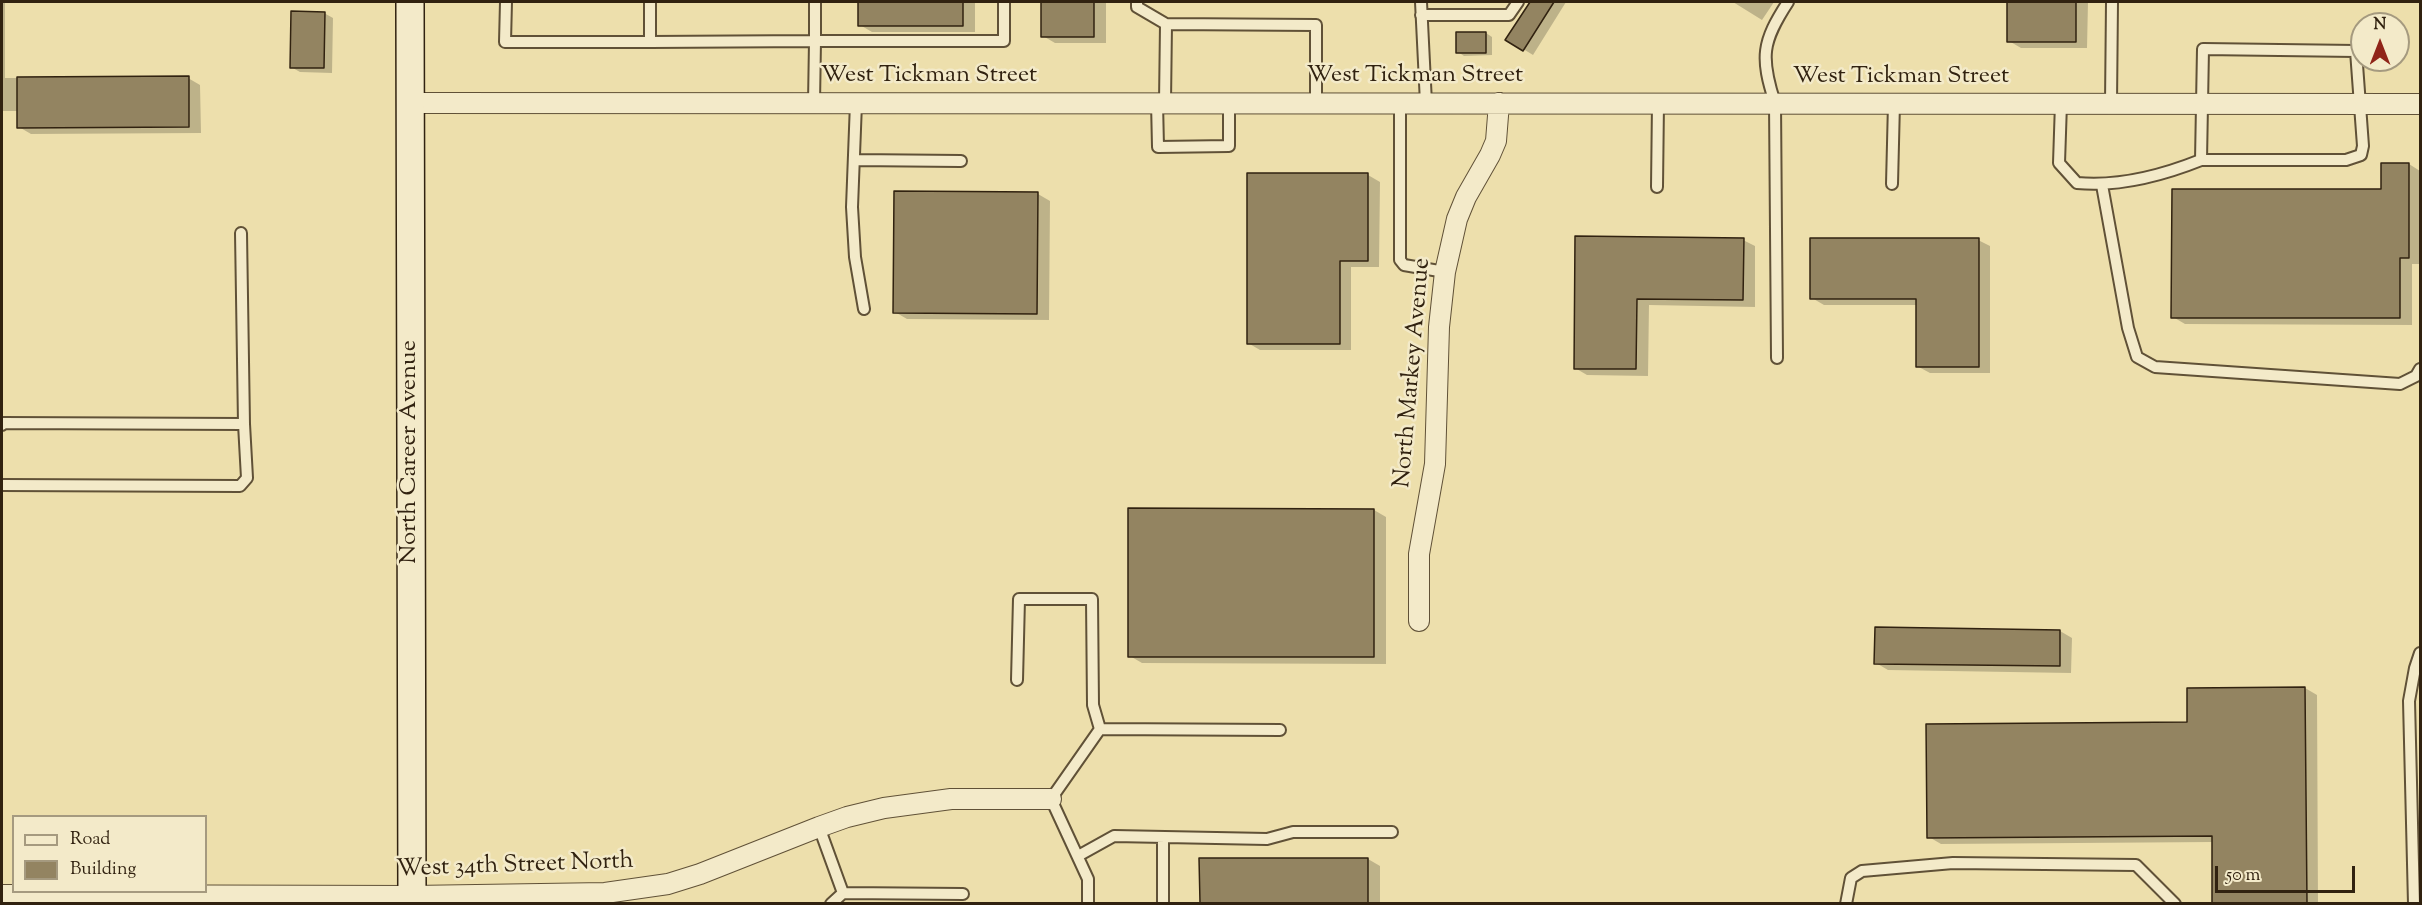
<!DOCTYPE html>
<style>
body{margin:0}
#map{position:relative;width:2422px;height:905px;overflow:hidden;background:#eddfac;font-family:"Sorts Mill Goudy",serif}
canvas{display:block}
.frame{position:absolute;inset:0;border:3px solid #312210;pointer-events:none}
.legend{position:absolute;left:12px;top:815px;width:195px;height:78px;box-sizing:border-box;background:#f3eac9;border:2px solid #a59a7f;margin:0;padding:8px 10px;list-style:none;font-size:18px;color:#312210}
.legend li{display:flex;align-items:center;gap:12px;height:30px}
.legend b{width:30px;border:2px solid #a59a7f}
.north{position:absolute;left:2350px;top:12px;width:60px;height:60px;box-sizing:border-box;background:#f3eac9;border:2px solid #a59a7f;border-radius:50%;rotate:0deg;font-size:16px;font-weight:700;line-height:24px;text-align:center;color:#312210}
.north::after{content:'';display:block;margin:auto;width:21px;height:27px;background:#8f2418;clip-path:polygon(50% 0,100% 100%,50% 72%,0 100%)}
.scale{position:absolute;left:2215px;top:866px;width:140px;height:27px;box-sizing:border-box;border:3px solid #312210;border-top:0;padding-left:8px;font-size:18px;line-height:21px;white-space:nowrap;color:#312210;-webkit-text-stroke:4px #f3eac9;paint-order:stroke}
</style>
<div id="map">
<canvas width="2422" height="905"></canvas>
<div class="frame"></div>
<ul class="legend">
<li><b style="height:8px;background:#f3eac9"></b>Road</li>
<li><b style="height:16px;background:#938461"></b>Building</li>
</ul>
<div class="north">N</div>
<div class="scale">50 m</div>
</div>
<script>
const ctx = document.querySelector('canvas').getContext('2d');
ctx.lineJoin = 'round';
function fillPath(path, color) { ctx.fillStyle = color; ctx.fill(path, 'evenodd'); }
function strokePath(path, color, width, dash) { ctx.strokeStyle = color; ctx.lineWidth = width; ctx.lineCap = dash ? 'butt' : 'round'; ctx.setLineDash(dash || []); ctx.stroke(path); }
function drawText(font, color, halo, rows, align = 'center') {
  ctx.font = font + ' "Sorts Mill Goudy",serif'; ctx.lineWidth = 5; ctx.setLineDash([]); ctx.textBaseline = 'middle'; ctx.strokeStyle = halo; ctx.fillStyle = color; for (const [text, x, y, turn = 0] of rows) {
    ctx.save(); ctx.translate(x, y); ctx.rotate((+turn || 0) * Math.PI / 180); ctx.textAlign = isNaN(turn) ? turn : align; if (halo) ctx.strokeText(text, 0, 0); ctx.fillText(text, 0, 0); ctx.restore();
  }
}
fillPath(new Path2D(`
 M 2,2 L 5,2 L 5,78 L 188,78 L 200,85 L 201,133 L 31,134 L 19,127 L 19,111 L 2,111 Z
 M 860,2 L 975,2 L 975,32 L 872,32 L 860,25 Z
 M 1043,2 L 1106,2 L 1106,43 L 1055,43 L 1043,36 Z
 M 1531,2 L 1566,2 L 1533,55 L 1507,39 Z
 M 1733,2 L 1774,2 L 1762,20 Z
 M 2009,2 L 2088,2 L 2087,48 L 2021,48 L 2009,41 Z
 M 324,13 L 333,18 L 332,73 L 300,72 L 291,67 Z
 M 1486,33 L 1492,37 L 1492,55 L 1464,56 L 1458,52 Z
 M 2409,164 L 2420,171 L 2420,264 L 2412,264 L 2412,325 L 2185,324 L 2173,317 L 2383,191 Z
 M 1368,175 L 1380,182 L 1379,267 L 1351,267 L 1351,350 L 1260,350 L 1248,343 Z
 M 1038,194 L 1050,201 L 1049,320 L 907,319 L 895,312 Z
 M 1577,237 L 1743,240 L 1755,246 L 1755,307 L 1649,305 L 1648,376 L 1587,375 L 1575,368 Z
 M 1978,240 L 1990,246 L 1990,373 L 1930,373 L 1917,366 L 1917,305 L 1824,305 L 1812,298 Z
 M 1374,510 L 1386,517 L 1386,664 L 1142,663 L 1130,656 Z
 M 2060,631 L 2072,638 L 2071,673 L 1888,670 L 1876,663 Z
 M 2305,688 L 2317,695 L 2318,904 L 2214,904 L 2213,842 L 1941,844 L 1929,837 L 2189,724 Z
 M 1368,859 L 1380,866 L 1380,904 L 1201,904 L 1201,860 Z`), '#0003');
const building = new Path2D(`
 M 858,2 L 963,2 L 963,26 L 858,26 Z
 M 1041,2 L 1094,2 L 1094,37 L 1041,37 Z
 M 1530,2 L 1554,2 L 1523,51 L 1505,40 Z
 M 2007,2 L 2076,2 L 2076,42 L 2007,42 Z
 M 291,11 L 325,12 L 324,68 L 290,68 Z
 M 1456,32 L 1486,32 L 1486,53 L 1456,53 Z
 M 189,76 L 189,127 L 17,128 L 17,77 Z
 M 2381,163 L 2409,163 L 2409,258 L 2400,258 L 2400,318 L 2171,318 L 2172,189 L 2381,189 Z
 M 1247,173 L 1368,173 L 1368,261 L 1340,261 L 1340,344 L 1247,344 Z
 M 894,191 L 1038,192 L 1037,314 L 893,313 Z
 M 1575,236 L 1744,238 L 1743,300 L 1637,299 L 1636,369 L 1574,369 Z
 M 1810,238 L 1979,238 L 1979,367 L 1916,367 L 1916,299 L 1810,299 Z
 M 1128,508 L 1374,509 L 1374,657 L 1128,657 Z
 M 1875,627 L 2060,630 L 2060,666 L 1874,664 Z
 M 2305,687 L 2307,903 L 2212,903 L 2212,836 L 1927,838 L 1926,724 L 2187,722 L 2187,688 Z
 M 1199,858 L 1368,858 L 1368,903 L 1200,903 Z`);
fillPath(building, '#938461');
strokePath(building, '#312210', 1.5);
const lane = new Path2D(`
 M 506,2 L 505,42 L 650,42 L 650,2
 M 1137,2 L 1137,7 L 1166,24
 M 1421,2 L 1426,103
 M 1421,15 L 1509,15 L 1518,2
 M 650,42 L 815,41 L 815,2
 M 1157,102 L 1158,147 L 1229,146 L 1229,103
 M 1165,102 L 1166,24 L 1316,25 L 1316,103
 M 814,103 L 815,41 L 1004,41 L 1004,2
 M 856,103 L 852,207 L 855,257 L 864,309
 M 1400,103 L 1400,260 L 1404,265 L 1445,272
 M 2061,103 L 2059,163 L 2077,183 C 2119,187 2161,176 2201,160 L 2203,49 L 2356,51 L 2363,146 L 2361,155 L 2346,160 L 2201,160
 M 2111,103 L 2112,2
 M 854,160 L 961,161
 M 1892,184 L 1894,103
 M 2102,185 L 2128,328 L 2137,357 L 2155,367 L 2400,384 L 2416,376 L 2420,369
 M 1657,187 L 1658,103
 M 1777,358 L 1775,103 C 1760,57 1762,42 1788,2
 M 2,425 L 2,423 L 244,424 L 241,233
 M 2,485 L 240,486 L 247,478 L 244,424
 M 1017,680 L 1019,599 L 1092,599 L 1093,705 L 1100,729
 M 819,827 L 843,893 L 831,904
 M 1163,838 L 1163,904
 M 1078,856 L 1114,836 L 1267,839 L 1293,832 L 1392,832
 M 843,893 L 963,894
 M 1088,904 L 1088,879 L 1051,799 L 1100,729 L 1280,730
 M 1846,904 L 1851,878 L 1862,871 L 1953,863 L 2136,865 L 2175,904
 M 2414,904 L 2409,701 L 2415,668 L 2420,653`);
const street = new Path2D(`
 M 409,103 L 2420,104
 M 1419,621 L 1419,554 L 1435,464 L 1439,327 L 1445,272 L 1457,219 L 1466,197 L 1490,155 L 1496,141 L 1499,103
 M 2,895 L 412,896 L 605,893 L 668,884 L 700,874 L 819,827 L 847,817 L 884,808 L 951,799 L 1051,799`);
const secondary = new Path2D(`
 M 410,2 L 412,904`);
strokePath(lane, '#605137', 14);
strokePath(street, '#605137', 22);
strokePath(secondary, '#312210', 30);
strokePath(lane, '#f3eac9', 10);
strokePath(street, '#f3eac9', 20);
strokePath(secondary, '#f3eac9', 27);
drawText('24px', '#312210', '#f3eac9', [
 ["West Tickman Street",929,77],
 ["West Tickman Street",1415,77],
 ["West Tickman Street",1901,78],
 ["North Markey Avenue",1414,373,-85],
 ["North Career Avenue",411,452,-90],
 ["West 34th Street North",515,867,-2]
]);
</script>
